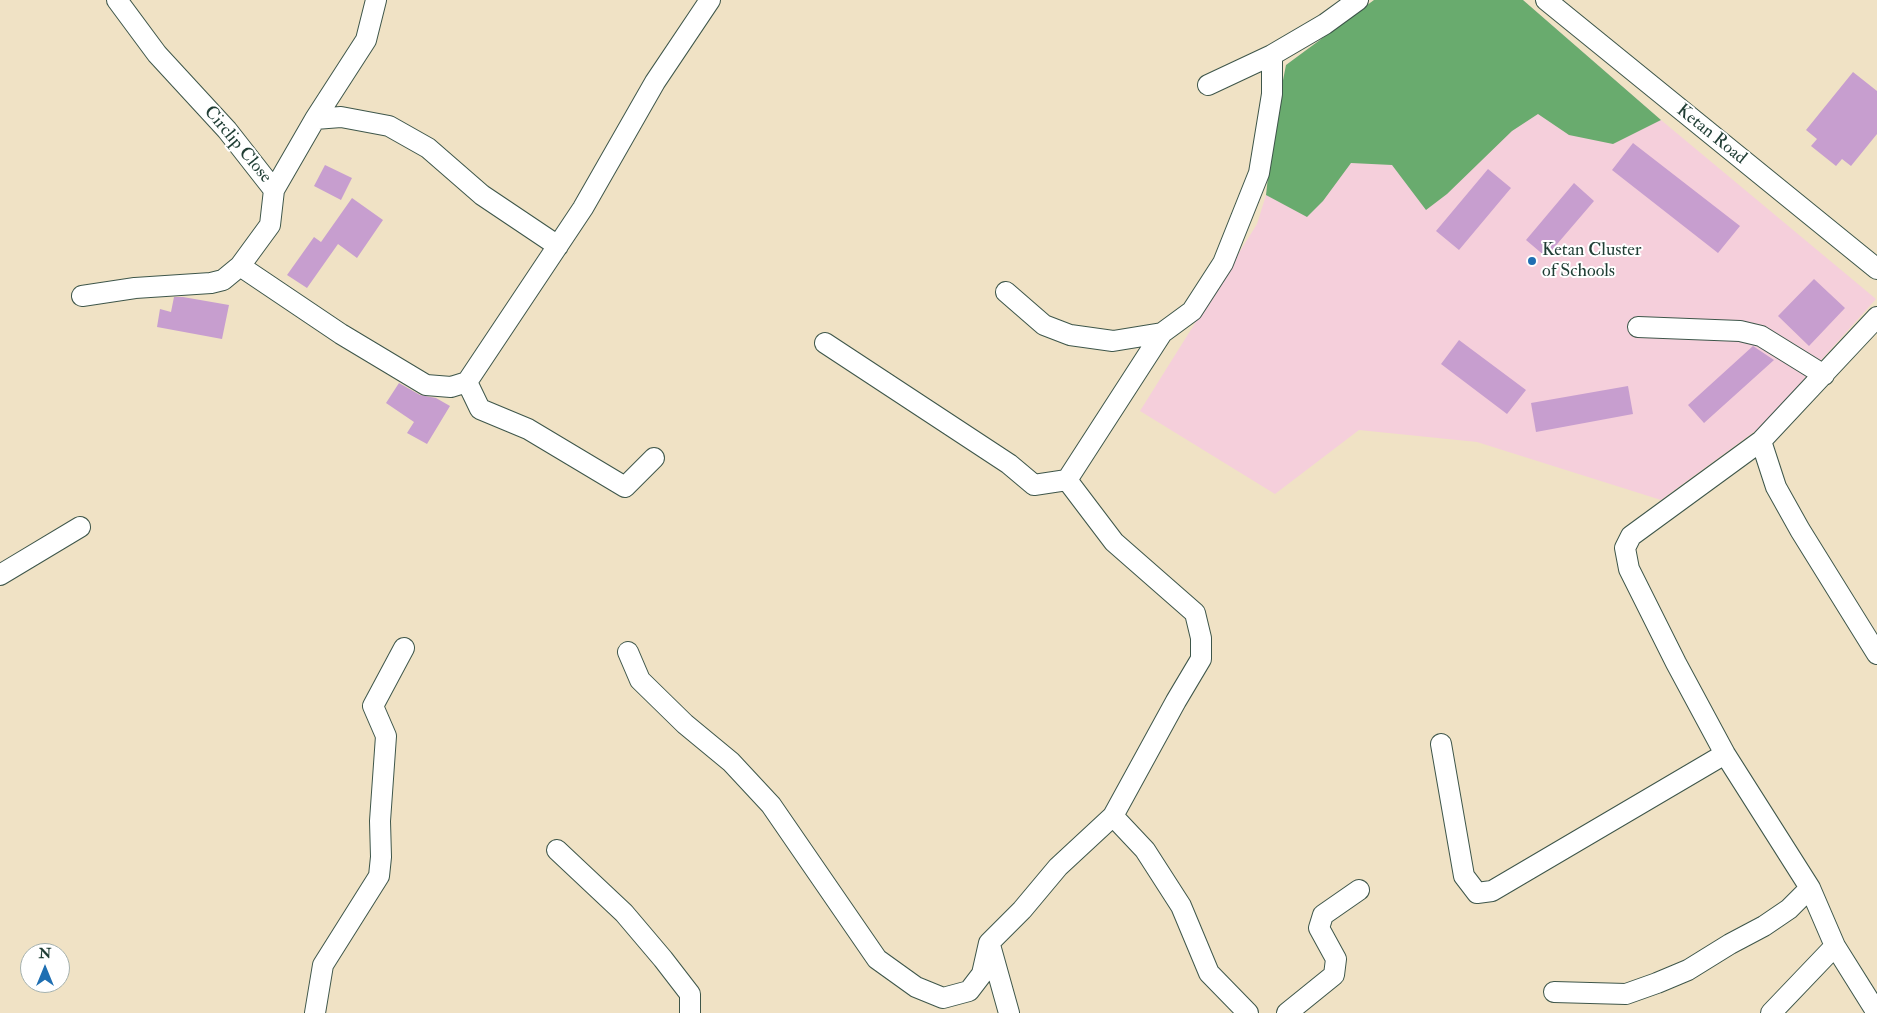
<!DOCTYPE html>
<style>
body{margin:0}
#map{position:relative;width:1877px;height:1013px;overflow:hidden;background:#f0e2c5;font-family:"IM FELL Double Pica",serif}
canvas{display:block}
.north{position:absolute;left:20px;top:943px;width:50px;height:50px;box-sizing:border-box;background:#fff;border:1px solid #a5b1ae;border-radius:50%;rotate:0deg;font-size:14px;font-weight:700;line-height:20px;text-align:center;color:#1f3d34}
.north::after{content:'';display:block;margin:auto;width:18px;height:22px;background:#1f6fb2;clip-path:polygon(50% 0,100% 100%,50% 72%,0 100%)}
</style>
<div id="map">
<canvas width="1877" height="1013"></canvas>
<div class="north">N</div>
</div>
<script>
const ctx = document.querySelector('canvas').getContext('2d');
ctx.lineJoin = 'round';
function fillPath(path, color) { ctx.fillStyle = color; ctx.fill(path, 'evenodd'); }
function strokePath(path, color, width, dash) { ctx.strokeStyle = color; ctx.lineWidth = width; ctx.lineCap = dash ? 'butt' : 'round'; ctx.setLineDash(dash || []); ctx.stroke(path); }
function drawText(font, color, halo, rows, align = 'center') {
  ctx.font = font + ' "IM FELL Double Pica",serif'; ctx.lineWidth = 4; ctx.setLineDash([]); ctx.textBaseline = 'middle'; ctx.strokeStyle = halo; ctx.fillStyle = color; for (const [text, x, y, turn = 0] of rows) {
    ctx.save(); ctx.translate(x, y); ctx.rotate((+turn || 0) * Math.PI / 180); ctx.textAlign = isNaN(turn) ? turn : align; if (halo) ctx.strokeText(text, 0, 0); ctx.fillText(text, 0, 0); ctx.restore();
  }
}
fillPath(new Path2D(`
 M 1374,0 L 1523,0 L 1661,120 L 1876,299 L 1762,426 L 1661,500 L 1477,442 L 1359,430 L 1275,494 L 1140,411 L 1257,224 L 1266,195 L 1273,131 L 1286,65 Z`), '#f5cfdb');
fillPath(new Path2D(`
 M 1374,0 L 1523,0 L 1661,120 L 1613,144 L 1569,135 L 1538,114 L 1512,131 L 1447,194 L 1426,210 L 1392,165 L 1351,163 L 1323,201 L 1307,217 L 1266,195 L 1273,131 L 1286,65 Z`), '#69ab6e');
fillPath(new Path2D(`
 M 1853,72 L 1877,91 L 1877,134 L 1851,166 L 1842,159 L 1836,166 L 1811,146 L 1817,139 L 1806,130 Z
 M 1633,143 L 1740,226 L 1718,253 L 1612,170 Z
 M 325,165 L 352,178 L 341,200 L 314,186 Z
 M 1488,169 L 1511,188 L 1459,250 L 1436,231 Z
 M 1574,183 L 1594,201 L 1546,257 L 1526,240 Z
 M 352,198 L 383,220 L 357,258 L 338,244 L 307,288 L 287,275 L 314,237 L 321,242 Z
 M 1814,279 L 1845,308 L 1809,346 L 1778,316 Z
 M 174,297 L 183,297 L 229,305 L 222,339 L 157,327 L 160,309 L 171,312 Z
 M 1459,340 L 1526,390 L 1507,414 L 1441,364 Z
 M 1753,346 L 1774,360 L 1704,423 L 1688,405 Z
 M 399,383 L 420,395 L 436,398 L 450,406 L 427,444 L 407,433 L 414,422 L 386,403 Z
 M 1628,386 L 1633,414 L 1536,432 L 1531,403 Z`), '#c79ecf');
const minor = new Path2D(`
 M 1546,0 L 1877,269
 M 1208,85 L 1272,55 L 1325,24 L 1358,0
 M 315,119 L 366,40 L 376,0
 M 274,190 L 315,119 L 341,117 L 389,126 L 428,148 L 482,195 L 558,246
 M 240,266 L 341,334 L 426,385 L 451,387 L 467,382 L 583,208 L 655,82 L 710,0
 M 1006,292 L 1044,325 L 1070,335 L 1113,341 L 1162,333 L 1192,311 L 1223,263 L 1259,173 L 1272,94 L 1272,55
 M 82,296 L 135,288 L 211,283 L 223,280 L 240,266 L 270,225 L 274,190 L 227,130 L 157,54 L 117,0
 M 1877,317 L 1761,441 L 1631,536 L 1625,548 L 1629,569 L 1676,663 L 1725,754 L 1810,888 L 1835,946 L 1877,1013
 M 1638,327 L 1740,331 L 1761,336 L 1824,375
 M 467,382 L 480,409 L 528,429 L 625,487 L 654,458
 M 1761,441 L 1776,487 L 1800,530 L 1877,654
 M 1067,480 L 1162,333
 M 0,575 L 80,527
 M 628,652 L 640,680 L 685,724 L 731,762 L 771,805 L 877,959 L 916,987 L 943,998 L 969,991 L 982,974 L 989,943 L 1022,910 L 1058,867 L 1113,816 L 1176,701 L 1201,659 L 1201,638 L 1195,613 L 1114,542 L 1067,480 L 1034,485 L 1009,464 L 825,343
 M 1441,744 L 1464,876 L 1477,893 L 1492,891 L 1725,754
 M 1113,816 L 1145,850 L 1181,906 L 1209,973 L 1248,1013
 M 557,850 L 624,913 L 663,959 L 690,994 L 690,1013
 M 990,945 L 1009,1013
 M 1554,992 L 1626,994 L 1657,983 L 1688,970 L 1730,944 L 1764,926 L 1789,909 L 1810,888
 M 315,1013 L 323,965 L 379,876 L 381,857 L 380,821 L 386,736 L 373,706 L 404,648
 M 1287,1013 L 1334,975 L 1336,959 L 1319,928 L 1323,915 L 1359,890
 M 1771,1013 L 1835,946`);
strokePath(minor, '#3e564a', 22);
strokePath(minor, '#fff', 20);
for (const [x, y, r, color] of [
 [1532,261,5,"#1f6fb2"]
]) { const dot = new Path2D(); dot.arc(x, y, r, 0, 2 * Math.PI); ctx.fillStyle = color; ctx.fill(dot); strokePath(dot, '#fff', 2); }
drawText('18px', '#1f3d34', '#fff', [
 ["Ketan Road",1711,135,39],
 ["Circlip Close",237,145,50]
]);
drawText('18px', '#1f3d34', '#fff', [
 ["Ketan Cluster",1542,251],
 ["of Schools",1542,272]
], 'left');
</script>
